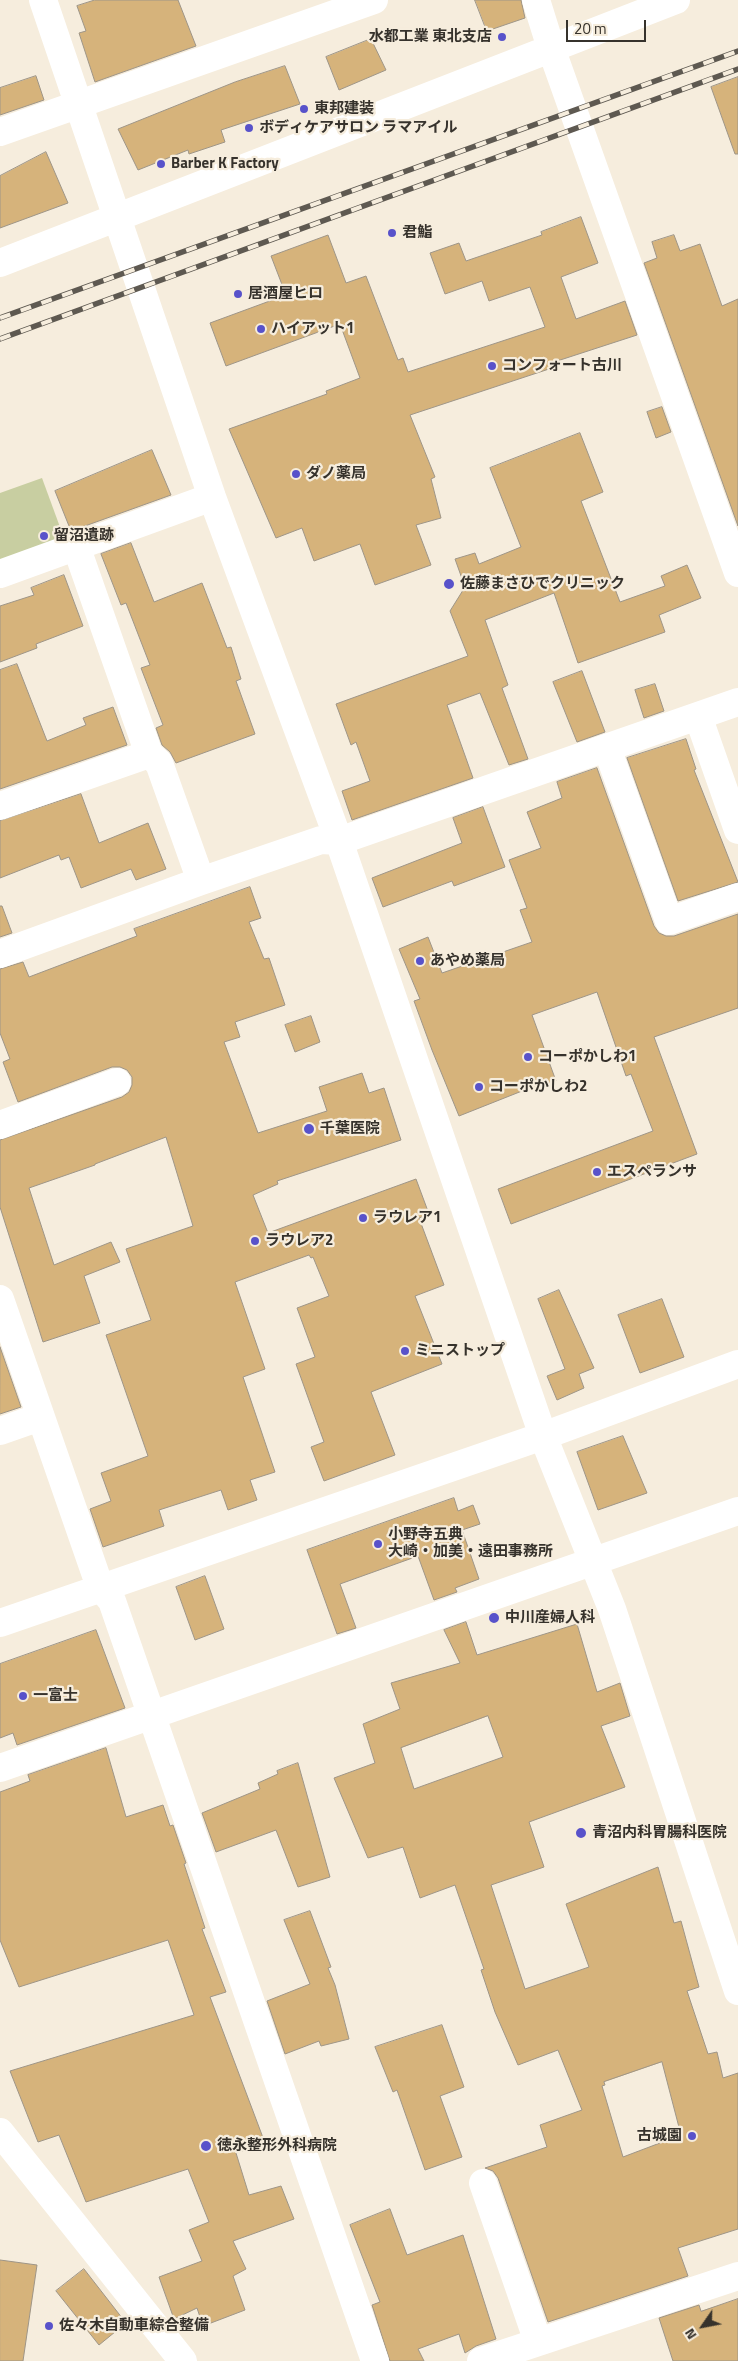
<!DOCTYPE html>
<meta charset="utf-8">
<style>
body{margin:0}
#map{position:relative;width:738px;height:2361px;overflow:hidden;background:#f6eddd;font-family:"Titillium Web",sans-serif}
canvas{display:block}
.north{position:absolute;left:678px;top:2301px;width:50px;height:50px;-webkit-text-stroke:4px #f6eddd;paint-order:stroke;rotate:237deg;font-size:14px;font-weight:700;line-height:20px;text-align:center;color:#36322c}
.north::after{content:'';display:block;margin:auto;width:18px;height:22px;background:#36322c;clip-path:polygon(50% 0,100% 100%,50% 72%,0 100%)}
.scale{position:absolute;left:566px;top:20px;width:80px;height:22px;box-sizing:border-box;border:2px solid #36322c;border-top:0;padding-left:6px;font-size:15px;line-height:18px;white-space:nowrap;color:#36322c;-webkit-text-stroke:4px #f6eddd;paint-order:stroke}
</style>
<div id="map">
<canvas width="738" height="2361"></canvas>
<div class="north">N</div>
<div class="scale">20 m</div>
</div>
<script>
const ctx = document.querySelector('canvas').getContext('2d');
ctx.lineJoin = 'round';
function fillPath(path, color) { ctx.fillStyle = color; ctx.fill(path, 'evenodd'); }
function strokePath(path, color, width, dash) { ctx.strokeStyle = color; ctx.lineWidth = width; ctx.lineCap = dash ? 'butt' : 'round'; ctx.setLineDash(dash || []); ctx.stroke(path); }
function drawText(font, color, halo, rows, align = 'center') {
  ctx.font = font + ' "Titillium Web","Noto Sans JP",sans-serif'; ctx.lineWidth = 4.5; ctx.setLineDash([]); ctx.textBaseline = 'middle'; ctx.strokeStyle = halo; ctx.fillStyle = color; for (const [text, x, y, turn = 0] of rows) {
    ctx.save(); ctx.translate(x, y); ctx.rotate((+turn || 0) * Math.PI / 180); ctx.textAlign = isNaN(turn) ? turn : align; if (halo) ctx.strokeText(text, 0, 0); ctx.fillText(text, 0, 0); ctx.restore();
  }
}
fillPath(new Path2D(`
 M 42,478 L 64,538 L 0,561 L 0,493 Z`), '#c8cea1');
const building = new Path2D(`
 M 95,0 L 178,0 L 196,46 L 95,82 L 79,33 L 86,31 L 77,6 Z
 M 475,0 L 521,0 L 525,18 L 487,31 Z
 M 371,39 L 386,70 L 339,90 L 326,57 Z
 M 285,66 L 300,104 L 221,130 L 225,142 L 189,154 L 188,150 L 138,170 L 118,129 L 235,82 Z
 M 36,76 L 44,100 L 0,115 L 0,88 Z
 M 738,77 L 738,154 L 735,154 L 711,87 Z
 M 46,152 L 68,203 L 0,228 L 0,176 Z
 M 581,217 L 598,263 L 561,277 L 576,319 L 625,301 L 637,335 L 551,363 L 552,368 L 410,415 L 435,477 L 431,479 L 441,518 L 416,525 L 431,565 L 375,585 L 360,544 L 314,561 L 302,528 L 276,538 L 229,429 L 327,394 L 326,391 L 360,378 L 340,324 L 226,366 L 210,323 L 286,295 L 271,256 L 328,235 L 346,283 L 366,276 L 398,360 L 403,358 L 408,372 L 545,327 L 530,287 L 489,301 L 482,281 L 445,294 L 430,253 L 459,243 L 466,261 L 542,235 L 541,232 Z
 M 674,235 L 680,251 L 700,244 L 722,306 L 738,299 L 738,526 L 644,263 L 657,258 L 652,242 Z
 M 662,407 L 671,432 L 656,438 L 647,412 Z
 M 580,433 L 603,492 L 581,501 L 620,602 L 665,586 L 661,576 L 687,565 L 701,598 L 659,615 L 665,632 L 578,663 L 554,593 L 485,620 L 508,685 L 502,688 L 528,759 L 509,765 L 480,693 L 447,705 L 473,778 L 352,820 L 342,791 L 370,781 L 356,742 L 351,745 L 336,704 L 468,656 L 450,611 L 465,587 L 455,559 L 475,553 L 479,564 L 521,547 L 490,468 Z
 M 152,450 L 171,495 L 71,531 L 55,491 Z
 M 131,543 L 154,602 L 202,583 L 227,648 L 231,647 L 241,679 L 236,681 L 255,734 L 176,763 L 170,752 L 162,745 L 156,728 L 163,725 L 141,668 L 150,665 L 126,603 L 121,605 L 101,554 Z
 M 64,575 L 83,626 L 36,644 L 37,648 L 0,662 L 0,606 L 34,595 L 31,588 Z
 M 17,664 L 47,741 L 86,725 L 83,718 L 113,707 L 127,745 L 0,789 L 0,670 Z
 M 582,671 L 605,732 L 577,742 L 553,682 Z
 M 655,684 L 664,711 L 644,718 L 635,690 Z
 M 686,739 L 696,769 L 694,770 L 738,882 L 678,901 L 627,758 Z
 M 597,768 L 654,926 L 659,933 L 666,936 L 674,936 L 738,914 L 738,1008 L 654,1037 L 697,1154 L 511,1224 L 498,1189 L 653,1131 L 631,1074 L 626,1076 L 597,992 L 532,1015 L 556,1081 L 523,1093 L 522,1091 L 459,1116 L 432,1050 L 414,1001 L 420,999 L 399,949 L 428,937 L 442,973 L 532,942 L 520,910 L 527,908 L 509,860 L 541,848 L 527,812 L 562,798 L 557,782 Z
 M 81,794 L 99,843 L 148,823 L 166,869 L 136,880 L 131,869 L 81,888 L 69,857 L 61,860 L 59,855 L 0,878 L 0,821 Z
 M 483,807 L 505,867 L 454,886 L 452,881 L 383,907 L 372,878 L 462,843 L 453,818 Z
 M 250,887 L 261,918 L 249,922 L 264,959 L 269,958 L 285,1005 L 235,1022 L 240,1037 L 224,1042 L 258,1133 L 327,1111 L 319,1087 L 362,1073 L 369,1093 L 384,1088 L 401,1140 L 277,1181 L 278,1184 L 253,1195 L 268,1233 L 416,1179 L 429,1214 L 419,1218 L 444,1285 L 415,1296 L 442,1364 L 371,1392 L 395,1455 L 324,1481 L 311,1447 L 324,1442 L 296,1364 L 315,1357 L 297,1308 L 329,1296 L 313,1257 L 311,1258 L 309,1255 L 235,1282 L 265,1369 L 243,1377 L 275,1472 L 250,1480 L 257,1500 L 228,1510 L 221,1490 L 159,1510 L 164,1526 L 103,1547 L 90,1509 L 111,1501 L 101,1473 L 148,1456 L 106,1335 L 151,1320 L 126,1249 L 193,1226 L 166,1137 L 95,1164 L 95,1165 L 29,1188 L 54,1265 L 111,1242 L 120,1262 L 84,1276 L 100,1323 L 43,1342 L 0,1207 L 0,1140 L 122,1097 L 129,1092 L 132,1085 L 132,1077 L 127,1070 L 120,1067 L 112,1067 L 18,1102 L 3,1062 L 10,1059 L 0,1033 L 0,969 L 23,962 L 29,977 L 137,936 L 134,929 Z
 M 0,906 L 2,906 L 12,933 L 0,937 Z
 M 311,1016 L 320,1042 L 295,1052 L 285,1025 Z
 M 559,1290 L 594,1368 L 579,1374 L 584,1388 L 557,1400 L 547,1376 L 565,1369 L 538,1299 Z
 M 662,1299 L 684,1357 L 640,1373 L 618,1315 Z
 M 0,1347 L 21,1407 L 0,1414 Z
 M 623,1436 L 647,1493 L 598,1510 L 577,1452 Z
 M 454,1498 L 458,1511 L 473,1505 L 480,1524 L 462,1530 L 479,1579 L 455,1588 L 457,1592 L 434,1600 L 418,1556 L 340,1584 L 356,1628 L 337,1634 L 307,1550 Z
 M 205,1576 L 224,1629 L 195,1640 L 176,1587 Z
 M 466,1622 L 477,1655 L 577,1624 L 597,1692 L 620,1683 L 630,1716 L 601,1726 L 625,1787 L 529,1822 L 544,1867 L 491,1885 L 525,1989 L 589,1967 L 566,1904 L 658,1867 L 674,1923 L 681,1921 L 699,1987 L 687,1991 L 708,2054 L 717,2052 L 723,2078 L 738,2073 L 738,2229 L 678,2248 L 688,2276 L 548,2322 L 498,2178 L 493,2171 L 485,2168 L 547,2147 L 540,2125 L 582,2110 L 558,2050 L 518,2065 L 495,2012 L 481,1970 L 484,1969 L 455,1885 L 420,1898 L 403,1847 L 368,1858 L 334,1778 L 375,1763 L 363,1724 L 400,1709 L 391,1683 L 460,1663 L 444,1630 ZM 488,1716 L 503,1757 L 414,1789 L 401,1748 ZM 662,2062 L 681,2135 L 623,2157 L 602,2086 L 605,2085 L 604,2082 Z
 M 96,1630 L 125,1708 L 17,1745 L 13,1733 L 0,1738 L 0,1664 Z
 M 106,1748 L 126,1817 L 163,1805 L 170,1826 L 173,1825 L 186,1863 L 184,1864 L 205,1928 L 202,1929 L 226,1992 L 210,1997 L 265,2143 L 236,2153 L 249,2195 L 281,2186 L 294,2219 L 233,2241 L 246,2269 L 233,2276 L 245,2310 L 203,2326 L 197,2308 L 174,2319 L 159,2277 L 202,2261 L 189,2230 L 209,2222 L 188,2169 L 86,2202 L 59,2135 L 38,2142 L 10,2071 L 194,2015 L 168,1940 L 19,1987 L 0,1940 L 0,1792 L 30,1781 L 28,1775 Z
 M 298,1763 L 330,1877 L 298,1887 L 276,1830 L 216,1852 L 202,1813 L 260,1789 L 258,1783 L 278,1774 L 277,1771 Z
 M 310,1911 L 331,1967 L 328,1968 L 335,1985 L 349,2039 L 321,2046 L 319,2041 L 285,2054 L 267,2001 L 310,1984 L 284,1920 Z
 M 442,2025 L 464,2087 L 440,2096 L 462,2157 L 425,2170 L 397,2090 L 393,2092 L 375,2047 Z
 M 390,2209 L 407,2255 L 463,2235 L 496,2339 L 476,2346 L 465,2353 L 459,2334 L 418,2349 L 424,2361 L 390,2361 L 372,2305 L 380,2302 L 350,2225 Z
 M 0,2260 L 37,2265 L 23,2361 L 0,2361 Z
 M 84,2269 L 126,2323 L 99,2345 L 56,2291 Z
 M 738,2299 L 738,2361 L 673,2361 L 659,2318 L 699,2305 L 701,2311 Z`);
fillPath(building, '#d6b37b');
strokePath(building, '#9e9587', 1);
strokePath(new Path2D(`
 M 43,0 L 212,497 L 339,841 L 543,1436 L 612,1609 L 738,1991
 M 536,0 L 551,48 L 738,573
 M 0,132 L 374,0
 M 0,263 L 676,0
 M 0,574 L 212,497
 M 698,716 L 738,830
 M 607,748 L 669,921 L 738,897
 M 149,754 L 159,763 L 201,881
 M 0,806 L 149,754 L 76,546
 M 0,954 L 201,881 L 321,840 L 339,841 L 738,702
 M 0,1125 L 117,1082
 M 0,1299 L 100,1587 L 112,1601 L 375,2361
 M 0,1431 L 40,1417
 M 0,1623 L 543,1436 L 738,1364
 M 0,1768 L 738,1511
 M 0,2132 L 183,2361
 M 483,2183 L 538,2342
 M 481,2361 L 738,2276`), '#fff', 28);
const rail = new Path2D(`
 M 0,318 L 738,51
 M 0,339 L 738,69`);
strokePath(rail, '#5e5951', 5.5);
strokePath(rail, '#f6eddd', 4, [11]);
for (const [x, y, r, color] of [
 [502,37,5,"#5852ca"],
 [304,109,5,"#5852ca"],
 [249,128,5,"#5852ca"],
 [161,164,5,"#5852ca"],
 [392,233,5,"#5852ca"],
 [238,294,5,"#5852ca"],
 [261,329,5,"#5852ca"],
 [492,366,5,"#5852ca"],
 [296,474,5,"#5852ca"],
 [44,536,5,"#5852ca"],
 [449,584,6,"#5852ca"],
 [420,961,5,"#5852ca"],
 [528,1057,5,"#5852ca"],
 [479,1087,5,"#5852ca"],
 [309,1129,6,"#5852ca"],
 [597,1172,5,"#5852ca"],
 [363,1218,5,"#5852ca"],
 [255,1241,5,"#5852ca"],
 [405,1351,5,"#5852ca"],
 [378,1544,5,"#5852ca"],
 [494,1618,6,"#5852ca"],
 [23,1696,5,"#5852ca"],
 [581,1833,6,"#5852ca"],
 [692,2136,5,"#5852ca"],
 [206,2146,6,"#5852ca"],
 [49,2326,5,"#5852ca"]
]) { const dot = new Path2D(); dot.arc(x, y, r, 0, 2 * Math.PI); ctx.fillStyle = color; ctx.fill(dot); strokePath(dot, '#f6eddd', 2); }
drawText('bold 15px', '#36322c', '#f6eddd', [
 ["水都工業 東北支店",492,37,"right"],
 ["東邦建装",314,109],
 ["ボディケアサロン ラマアイル",259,128],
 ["Barber K Factory",171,164],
 ["君鮨",402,233],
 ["居酒屋ヒロ",248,294],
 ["ハイアット1",271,329],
 ["コンフォート古川",502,366],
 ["ダノ薬局",306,474],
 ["留沼遺跡",54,536],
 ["佐藤まさひでクリニック",460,584],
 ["あやめ薬局",430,961],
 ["コーポかしわ1",538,1057],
 ["コーポかしわ2",489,1087],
 ["千葉医院",320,1129],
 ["エスペランサ",607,1172],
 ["ラウレア1",373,1218],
 ["ラウレア2",265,1241],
 ["ミニストップ",415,1351],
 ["小野寺五典",388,1535],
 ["大崎・加美・遠田事務所",388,1552],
 ["中川産婦人科",505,1618],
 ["一富士",33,1696],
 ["青沼内科胃腸科医院",592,1833],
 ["古城園",682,2136,"right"],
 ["徳永整形外科病院",217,2146],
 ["佐々木自動車綜合整備",59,2326]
], 'left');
</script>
